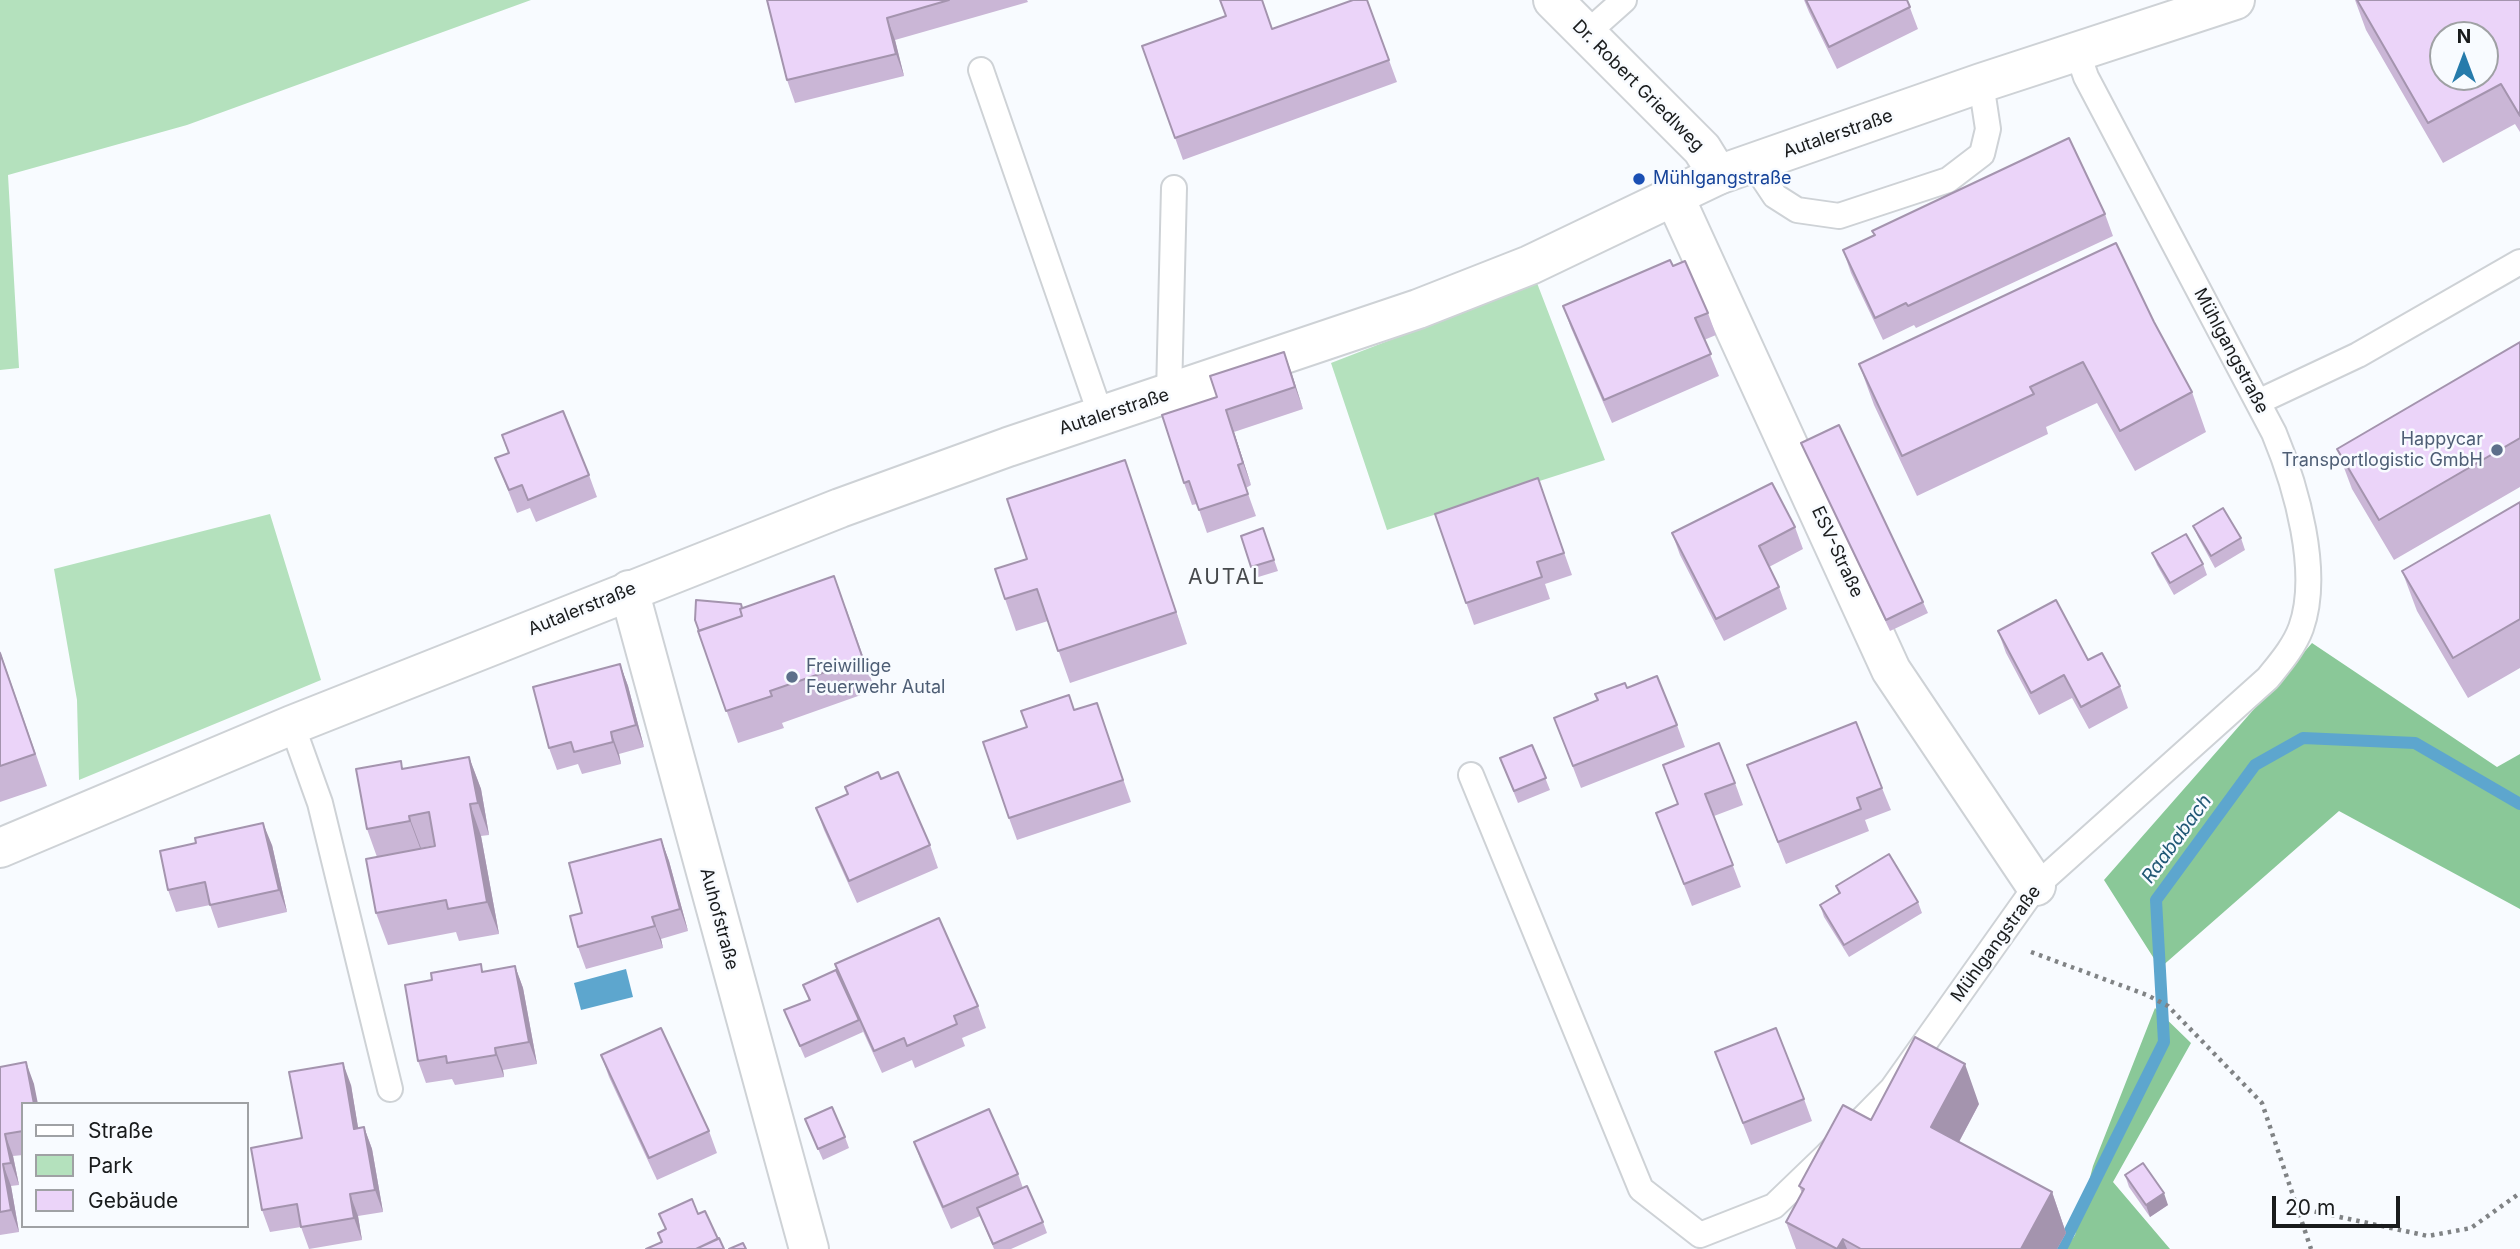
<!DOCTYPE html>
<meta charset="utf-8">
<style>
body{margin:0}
#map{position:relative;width:2520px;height:1249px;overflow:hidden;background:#f8fbff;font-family:Inter,sans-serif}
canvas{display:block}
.legend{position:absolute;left:21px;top:1102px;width:228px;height:126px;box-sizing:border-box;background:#f8fbff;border:2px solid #9fa1a4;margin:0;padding:9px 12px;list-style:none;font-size:21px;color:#191b1c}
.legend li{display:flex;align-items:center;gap:14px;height:35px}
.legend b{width:35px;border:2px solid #9fa1a4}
.north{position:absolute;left:2429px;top:21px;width:70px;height:70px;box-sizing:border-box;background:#f8fbff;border:2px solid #9fa1a4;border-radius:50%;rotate:0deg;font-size:19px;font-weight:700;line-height:28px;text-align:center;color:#191b1c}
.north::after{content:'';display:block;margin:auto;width:24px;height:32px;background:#267bab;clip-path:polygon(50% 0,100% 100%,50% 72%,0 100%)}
.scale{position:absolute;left:2272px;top:1196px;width:128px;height:32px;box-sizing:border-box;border:4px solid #191b1c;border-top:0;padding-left:9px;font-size:21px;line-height:24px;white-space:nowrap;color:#191b1c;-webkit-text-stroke:5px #f8fbff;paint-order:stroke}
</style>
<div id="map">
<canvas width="2520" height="1249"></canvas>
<ul class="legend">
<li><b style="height:9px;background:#fff"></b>Straße</li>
<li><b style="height:19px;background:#b4e1bd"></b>Park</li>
<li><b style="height:19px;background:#ebd4f9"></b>Gebäude</li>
</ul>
<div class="north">N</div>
<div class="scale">20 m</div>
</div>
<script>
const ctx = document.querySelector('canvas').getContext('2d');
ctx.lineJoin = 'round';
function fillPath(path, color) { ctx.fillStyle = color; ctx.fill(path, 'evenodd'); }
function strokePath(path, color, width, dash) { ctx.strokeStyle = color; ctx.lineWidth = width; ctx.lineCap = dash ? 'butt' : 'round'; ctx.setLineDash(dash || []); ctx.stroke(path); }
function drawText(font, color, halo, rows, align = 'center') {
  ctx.font = font + ' Inter,sans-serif'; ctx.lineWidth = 5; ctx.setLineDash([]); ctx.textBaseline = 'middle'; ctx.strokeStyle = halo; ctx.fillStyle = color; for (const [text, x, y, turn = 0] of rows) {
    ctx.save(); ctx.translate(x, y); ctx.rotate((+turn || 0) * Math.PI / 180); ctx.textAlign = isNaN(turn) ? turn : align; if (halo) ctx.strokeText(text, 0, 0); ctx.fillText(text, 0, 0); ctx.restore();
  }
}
fillPath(new Path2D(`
 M 0,0 L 531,0 L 187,125 L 8,175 L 19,368 L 0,370 Z
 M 1537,283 L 1605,460 L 1387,530 L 1331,363 Z
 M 270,514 L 321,680 L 79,780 L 77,700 L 54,569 Z`), '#b4e1bd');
fillPath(new Path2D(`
 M 2312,643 L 2497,767 L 2520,754 L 2520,909 L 2339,811 L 2160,968 L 2104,880 Z
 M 2155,1008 L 2191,1043 L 2113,1182 L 2170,1249 L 2066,1249 L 2075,1235 L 2093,1166 Z`), '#8ac898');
fillPath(new Path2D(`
 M 626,969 L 633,997 L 581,1010 L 574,983 Z`), '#5da6ce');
strokePath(new Path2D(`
 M 2061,1249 L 2164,1042 L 2156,900 L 2255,765 L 2303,738 L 2415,743 L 2520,804`), '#5da6ce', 12);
const service = new Path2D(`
 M 1587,33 L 1624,0
 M 981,70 L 1101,416
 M 1753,163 L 1775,196 L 1797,210 L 1839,216 L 1948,180 L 1982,154 L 1988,129 L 1981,83
 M 1169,394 L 1174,188
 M 2258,402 L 2358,355 L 2520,262
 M 292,725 L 320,803 L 390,1089
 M 1471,775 L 1641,1189 L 1700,1235 L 1774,1206 L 1826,1156 L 1892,1089 L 2036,886 L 2268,678 C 2280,663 2294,647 2301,628 C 2321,572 2296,486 2274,433 L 2086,77 L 2077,51`);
const minor = new Path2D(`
 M 1553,0 L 1702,149 L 1718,175
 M 1674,196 L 1891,670 L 2036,886
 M 629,590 L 809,1249`);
const secondary = new Path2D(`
 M 0,848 L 292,725 L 840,508 L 1008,447 L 1418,309 L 1530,265 L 1718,175 L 1981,83 L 2235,0`);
strokePath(service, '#ced2d6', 28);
strokePath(minor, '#ced2d6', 42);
strokePath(secondary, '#ced2d6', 42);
strokePath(new Path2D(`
 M 2031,952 L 2147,995 L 2168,1006 L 2262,1103 L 2311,1249
 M 2298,1208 L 2428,1236 L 2471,1228 L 2520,1193`), '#808385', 4.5, [3.5, 5]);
strokePath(service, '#fff', 24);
strokePath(minor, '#fff', 38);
strokePath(secondary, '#fff', 38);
fillPath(new Path2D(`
 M 767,0 L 1027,0 L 1028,2 L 895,40 L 904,76 L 795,103 L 787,80 Z
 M 1367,0 L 1397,82 L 1183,160 L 1142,46 L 1225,16 L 1272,29 Z
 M 1804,0 L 1907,0 L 1918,29 L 1837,69 L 1809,12 Z
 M 2355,0 L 2520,0 L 2520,132 L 2515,124 L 2443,163 L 2366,30 Z
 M 2105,214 L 2113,236 L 1916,328 L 1914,325 L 1883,340 L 1851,273 L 1843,250 L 1874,236 L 1872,231 Z
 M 1673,266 L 1708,313 L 1716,335 L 1704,340 L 1719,376 L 1612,423 L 1571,328 L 1563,306 Z
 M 2154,322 L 2192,392 L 2206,432 L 2135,471 L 2097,403 L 2046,427 L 2048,434 L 1917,496 L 1874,405 L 1859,364 Z
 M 2520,342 L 2520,487 L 2394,560 L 2352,489 L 2337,449 Z
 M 1284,352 L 1303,409 L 1234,432 L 1251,485 L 1246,488 L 1256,516 L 1207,533 L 1197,504 L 1192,505 L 1184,483 L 1217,397 Z
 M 502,435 L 589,475 L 597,497 L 536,522 L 530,508 L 517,513 L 495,458 L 508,453 Z
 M 1801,443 L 1923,602 L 1928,613 L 1890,631 L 1806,454 Z
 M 1538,478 L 1572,575 L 1545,584 L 1550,599 L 1474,625 L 1435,514 Z
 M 1136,492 L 1187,644 L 1070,683 L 1048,621 L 1016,631 L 1005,599 L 1027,559 Z
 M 2520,502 L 2520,668 L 2468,698 L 2417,611 L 2402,571 Z
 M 2193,526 L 2241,538 L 2245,550 L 2215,568 L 2198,537 Z
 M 1795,527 L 1803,549 L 1769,567 L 1779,587 L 1787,609 L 1724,641 L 1680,555 L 1672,533 Z
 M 1263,528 L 1278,571 L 1255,578 L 1241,536 Z
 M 2152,553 L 2203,564 L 2207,575 L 2174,595 L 2157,565 Z
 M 742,608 L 846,608 L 875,690 L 782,723 L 784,728 L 738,743 L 698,631 Z
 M 1998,631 L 2088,660 L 2120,686 L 2128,708 L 2089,729 L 2072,698 L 2039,715 L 2006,653 Z
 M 0,651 L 47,786 L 0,802 Z
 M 620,664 L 628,686 L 644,747 L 619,754 L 621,764 L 582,774 L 578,764 L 557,770 L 549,748 Z
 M 1627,688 L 1677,725 L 1685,747 L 1581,788 L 1554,718 Z
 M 1097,703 L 1131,802 L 1017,840 L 1009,818 L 1075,710 Z
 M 1532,745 L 1550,790 L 1518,803 L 1500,758 Z
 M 469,757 L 481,789 L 489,835 L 481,836 L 499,934 L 459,941 L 456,932 L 388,945 L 376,913 L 377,857 L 367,829 L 403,769 ZM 435,845 L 435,846 L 421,849 L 421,848 Z
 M 1663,765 L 1735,783 L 1743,805 L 1714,816 L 1741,887 L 1692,906 L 1656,813 L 1678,804 Z
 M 1747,765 L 1882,788 L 1891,810 L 1865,820 L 1869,831 L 1786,864 Z
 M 881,779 L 930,845 L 938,868 L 857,903 L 824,830 L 816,808 Z
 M 661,839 L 669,861 L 688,931 L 661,939 L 663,948 L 586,969 L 578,947 L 582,913 Z
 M 272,845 L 287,912 L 218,928 L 210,905 L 176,912 L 168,890 Z
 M 1836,886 L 1918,902 L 1922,913 L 1849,957 L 1824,917 L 1820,905 L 1839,894 Z
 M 481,964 L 483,972 L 515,966 L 523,988 L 537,1064 L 503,1070 L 504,1077 L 455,1085 L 452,1079 L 426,1083 L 418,1061 L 432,980 Z
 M 803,985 L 978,1006 L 986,1028 L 962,1038 L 965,1046 L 915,1068 L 912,1060 L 882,1073 L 862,1029 L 863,1032 L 805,1058 L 784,1010 L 809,1000 Z
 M 1715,1052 L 1804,1099 L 1812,1121 L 1751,1145 Z
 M 601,1055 L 709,1131 L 717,1153 L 657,1180 L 609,1077 Z
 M 0,1067 L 34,1084 L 23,1104 L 23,1155 L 13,1156 L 19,1185 L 11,1186 L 19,1232 L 0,1235 Z
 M 351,1085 L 358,1128 L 364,1127 L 372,1149 L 383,1212 L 358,1216 L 362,1240 L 309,1249 L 301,1227 L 270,1232 L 262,1210 L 302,1138 Z
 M 1979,1104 L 1959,1142 L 2052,1192 L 2066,1233 L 2057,1249 L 1796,1249 L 1786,1222 L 1802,1193 L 1799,1186 L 1871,1120 Z
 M 805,1119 L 845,1137 L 849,1148 L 823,1160 Z
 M 914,1142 L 1018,1174 L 1023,1188 L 1043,1222 L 1047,1233 L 1011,1249 L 994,1249 L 980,1216 L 951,1229 L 922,1164 Z
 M 2125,1175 L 2168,1205 L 2150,1217 L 2129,1187 Z`), '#cab6d6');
fillPath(new Path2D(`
 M 887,18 L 895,40 L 904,76 L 896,54 Z
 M 1284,352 L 1292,374 L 1303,409 L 1295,387 Z
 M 1226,410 L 1234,432 L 1251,485 L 1243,463 Z
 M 1125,460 L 1136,492 L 1187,644 L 1176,612 Z
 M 620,664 L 628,686 L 644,747 L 636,725 Z
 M 611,732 L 619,754 L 621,764 L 613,742 Z
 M 469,757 L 481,789 L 489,835 L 478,803 Z
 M 470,804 L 481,836 L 499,934 L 487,902 Z
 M 409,816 L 421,848 L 422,853 L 410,821 Z
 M 263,823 L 272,845 L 287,912 L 279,890 Z
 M 661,839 L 669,861 L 688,931 L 680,909 Z
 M 652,917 L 661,939 L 663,948 L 655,926 Z
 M 515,966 L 523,988 L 537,1064 L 529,1042 Z
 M 495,1048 L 503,1070 L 504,1077 L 496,1055 Z
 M 26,1062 L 34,1084 L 38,1104 L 34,1104 Z
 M 343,1063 L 351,1085 L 362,1151 L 354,1129 Z
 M 1965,1064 L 1979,1104 L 1945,1168 L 1931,1127 Z
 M 364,1127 L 372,1149 L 383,1212 L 375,1190 Z
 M 5,1134 L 13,1156 L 19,1185 L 11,1163 Z
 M 3,1164 L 11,1186 L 19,1232 L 11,1210 Z
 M 2052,1192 L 2066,1233 L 2057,1249 L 2021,1249 Z
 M 2164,1193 L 2168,1205 L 2150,1217 L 2146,1205 Z
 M 350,1194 L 358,1216 L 362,1240 L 354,1218 Z
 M 1843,1239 L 1847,1249 L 1838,1249 Z`), '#a494ae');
const building = new Path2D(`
 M 767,0 L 949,0 L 887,18 L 896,54 L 787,80 Z
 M 1220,0 L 1262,0 L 1272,29 L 1353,0 L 1367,0 L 1389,60 L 1175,138 L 1142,46 L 1226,16 Z
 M 1806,0 L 1907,0 L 1910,7 L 1829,47 Z
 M 2357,0 L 2520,0 L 2520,116 L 2501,84 L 2428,123 ZM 2443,35 L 2485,35 L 2485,77 L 2443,77 Z
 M 2069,138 L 2105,214 L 1908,306 L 1906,303 L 1875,318 L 1843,250 L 1875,235 L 1872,231 Z
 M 2116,243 L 2154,322 L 2192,392 L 2120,431 L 2083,362 L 2030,387 L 2034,394 L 1902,456 L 1859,364 Z
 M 1670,260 L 1673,266 L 1685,261 L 1708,313 L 1695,318 L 1711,354 L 1604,400 L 1563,306 Z
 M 2520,342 L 2520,438 L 2379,520 L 2337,449 Z
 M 1284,352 L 1295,387 L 1226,410 L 1243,463 L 1238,465 L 1248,494 L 1199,510 L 1189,481 L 1184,483 L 1162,415 L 1217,397 L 1210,376 Z
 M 563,411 L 589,475 L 528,500 L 522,485 L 509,490 L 495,458 L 509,453 L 502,435 Z
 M 1839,425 L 1923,602 L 1886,620 L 1801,443 Z
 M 1125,460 L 1176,612 L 1058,651 L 1037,589 L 1005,599 L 995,569 L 1027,559 L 1007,499 Z
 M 1538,478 L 1564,553 L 1537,562 L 1542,577 L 1466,603 L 1435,514 Z
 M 1772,483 L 1795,527 L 1759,546 L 1779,587 L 1716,619 L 1672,533 Z
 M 2520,502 L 2520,619 L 2453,658 L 2402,571 Z
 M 2223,508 L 2241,538 L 2211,556 L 2193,526 Z
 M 1263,528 L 1274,560 L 1251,567 L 1241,536 Z
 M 2186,534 L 2203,564 L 2170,583 L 2152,553 Z
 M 834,576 L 863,659 L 770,691 L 772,696 L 726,711 L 698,631 L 742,616 L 740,609 Z
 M 696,600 L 741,604 L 742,608 L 740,609 L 742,616 L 699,631 L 695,620 Z
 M 2056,600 L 2088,660 L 2102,653 L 2120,686 L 2081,707 L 2064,675 L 2031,693 L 1998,631 Z
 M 0,653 L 35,754 L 0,766 Z
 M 620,664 L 636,725 L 611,732 L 613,742 L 574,752 L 571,742 L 549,748 L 533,687 Z
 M 1657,676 L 1677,725 L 1573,766 L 1554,718 L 1598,700 L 1595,694 L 1625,683 L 1627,688 Z
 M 1069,695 L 1074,710 L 1097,703 L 1123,780 L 1009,818 L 983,742 L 1027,727 L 1021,711 Z
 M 1856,722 L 1882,788 L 1857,798 L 1861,809 L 1778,842 L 1747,765 Z
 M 1719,743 L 1735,783 L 1705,794 L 1733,865 L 1684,884 L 1656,813 L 1678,804 L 1663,765 Z
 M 1532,745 L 1546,778 L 1514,791 L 1500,758 Z
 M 469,757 L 478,803 L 470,804 L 487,902 L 448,909 L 446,900 L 376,913 L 366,859 L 435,846 L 429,812 L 409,816 L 410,821 L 367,829 L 356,769 L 401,761 L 402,769 Z
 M 878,772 L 881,779 L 898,772 L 930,845 L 849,881 L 816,808 L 848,794 L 845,787 Z
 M 263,823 L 279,890 L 210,905 L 205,882 L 168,890 L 160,851 L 196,843 L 195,838 Z
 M 661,839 L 680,909 L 652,917 L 655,926 L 578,947 L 570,916 L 582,913 L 569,863 Z
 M 1889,854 L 1918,902 L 1844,945 L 1820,905 L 1840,893 L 1836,886 Z
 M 939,918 L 978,1006 L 954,1016 L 957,1024 L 907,1046 L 904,1038 L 874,1051 L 835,964 Z
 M 481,964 L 482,972 L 515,966 L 529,1042 L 495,1048 L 496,1055 L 447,1063 L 446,1056 L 418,1061 L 405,985 L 432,980 L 431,973 Z
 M 836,970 L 859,1020 L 800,1046 L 784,1010 L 810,1000 L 803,985 Z
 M 661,1028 L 709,1131 L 649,1158 L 601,1055 Z
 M 1776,1028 L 1804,1099 L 1743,1123 L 1715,1052 Z
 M 1915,1037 L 1965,1064 L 1931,1127 L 2052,1192 L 2021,1249 L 1861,1249 L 1843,1239 L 1837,1249 L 1786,1222 L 1804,1189 L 1799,1186 L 1843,1105 L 1871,1120 Z
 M 26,1062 L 34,1104 L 23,1104 L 23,1131 L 5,1134 L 11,1163 L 3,1164 L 11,1210 L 0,1212 L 0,1067 Z
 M 343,1063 L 354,1129 L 364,1127 L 375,1190 L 350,1194 L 354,1218 L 301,1227 L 297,1204 L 262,1210 L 251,1148 L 302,1138 L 289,1072 Z
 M 832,1107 L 845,1137 L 818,1149 L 805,1119 Z
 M 989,1109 L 1018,1174 L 943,1207 L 914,1142 Z
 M 2143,1163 L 2164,1193 L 2146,1205 L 2125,1175 Z
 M 1027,1186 L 1043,1222 L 993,1244 L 977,1208 Z
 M 692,1199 L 698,1214 L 705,1211 L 718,1239 L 696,1249 L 646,1249 L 662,1242 L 658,1233 L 666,1229 L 659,1214 Z
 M 719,1238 L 724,1249 L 696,1249 Z
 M 743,1243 L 746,1249 L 729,1249 Z`);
fillPath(building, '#ebd4f9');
strokePath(building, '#a494ae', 2);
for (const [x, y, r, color] of [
 [1639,179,7,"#1a4fb4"],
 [2497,450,7,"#5c6f8a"],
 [792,677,7,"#5c6f8a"]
]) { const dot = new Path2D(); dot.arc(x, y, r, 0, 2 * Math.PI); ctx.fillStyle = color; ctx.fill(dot); strokePath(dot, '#f8fbff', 2.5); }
drawText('18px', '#191b1c', '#f8fbff', [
 ["Dr. Robert Griedlweg",1638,86,45],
 ["Autalerstraße",1838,134,-19],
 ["Mühlgangstraße",2231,351,62],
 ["Autalerstraße",1114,412,-18],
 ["ESV-Straße",1837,552,65],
 ["Autalerstraße",582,609,-22],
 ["Auhofstraße",719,919,75],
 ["Mühlgangstraße",1996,944,-54]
]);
drawText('18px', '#164399', '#f8fbff', [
 ["Mühlgangstraße",1653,179]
], 'left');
drawText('18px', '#4e5e75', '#f8fbff', [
 ["Happycar",2483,440],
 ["Transportlogistic GmbH",2483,461],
 ["Freiwillige",806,667,"left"],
 ["Feuerwehr Autal",806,688,"left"]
], 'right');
drawText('italic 19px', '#215875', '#f8fbff', [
 ["Raababach",2177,839,-54]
]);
ctx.letterSpacing = '2px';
drawText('21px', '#474a4d', '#f8fbff', [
 ["AUTAL",1227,578]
]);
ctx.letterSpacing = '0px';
</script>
